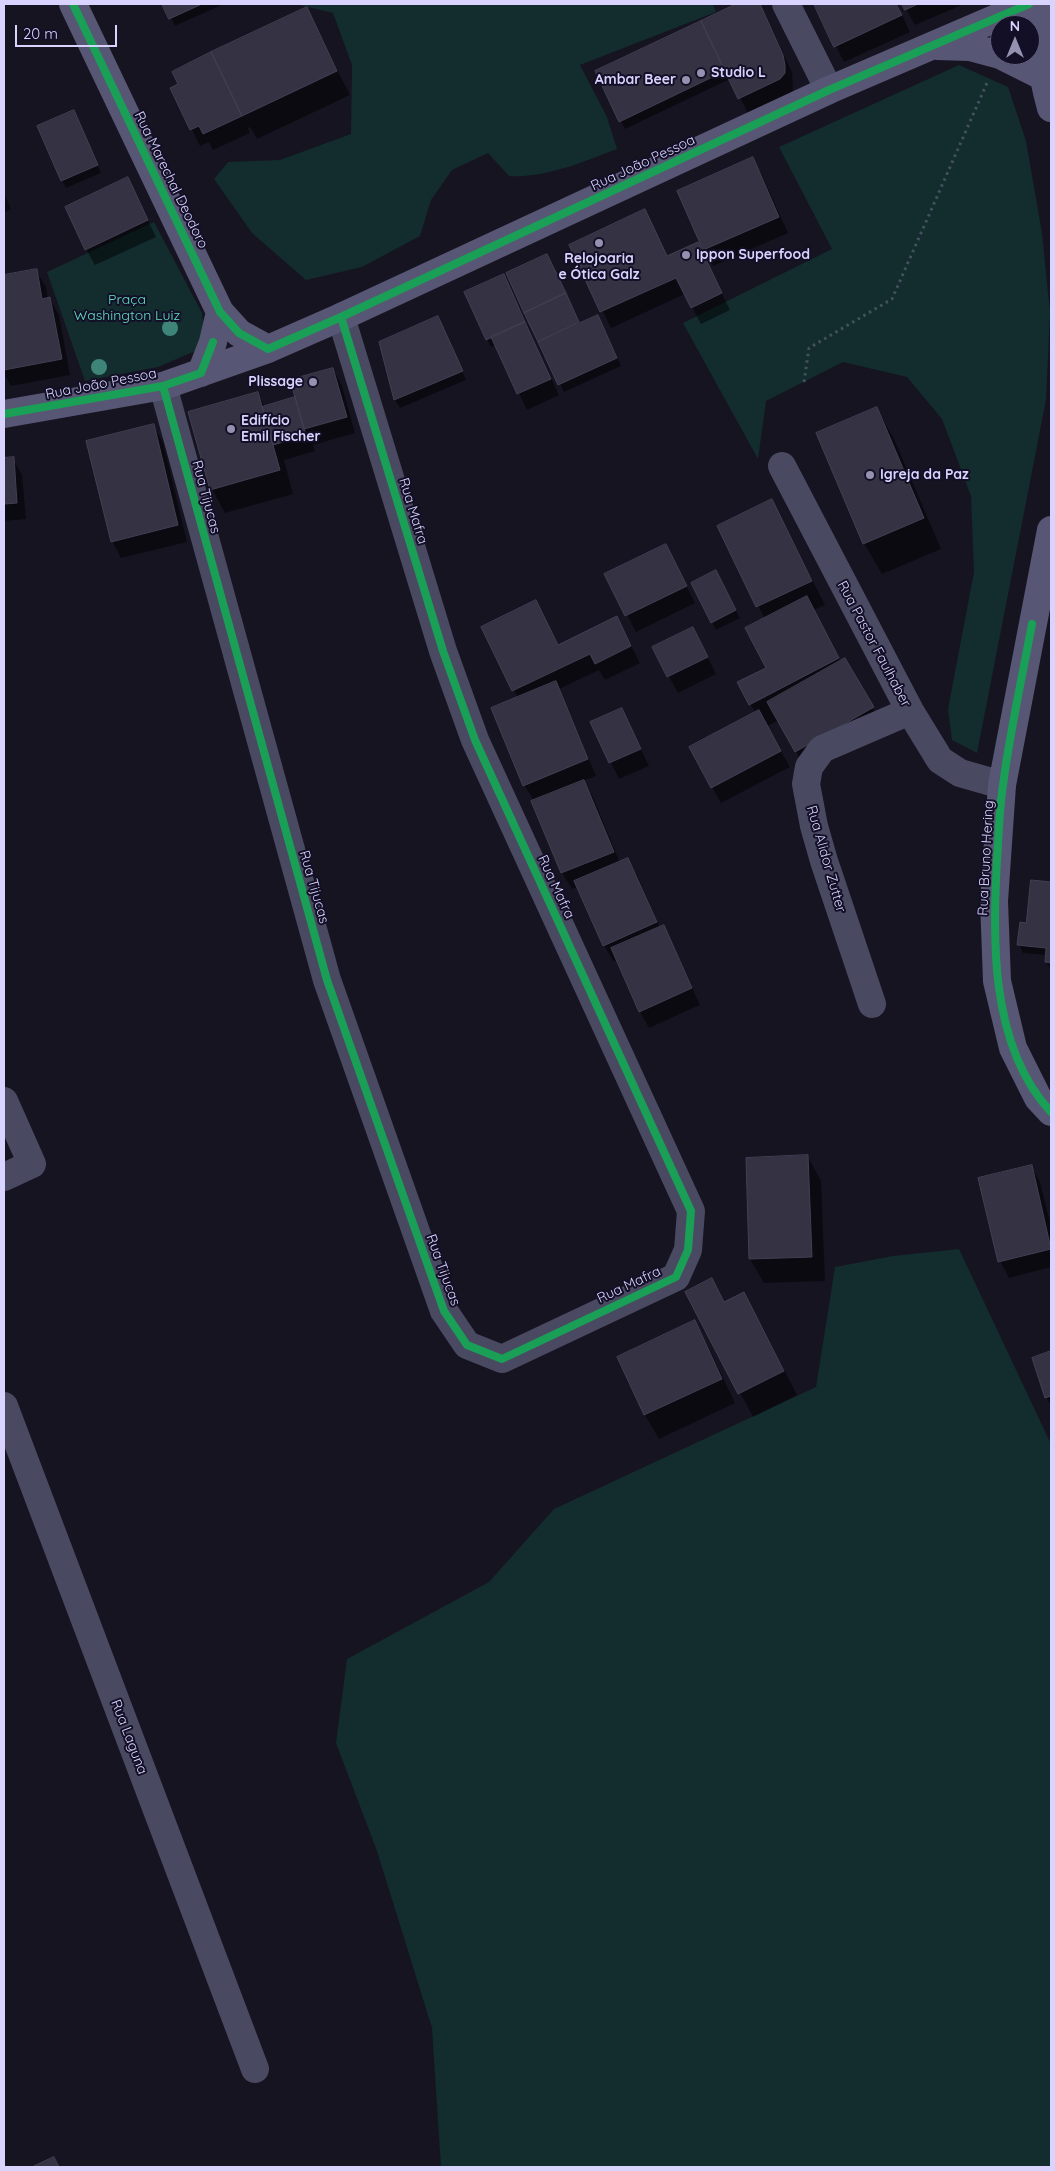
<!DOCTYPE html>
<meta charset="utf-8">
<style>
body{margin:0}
#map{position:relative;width:1055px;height:2171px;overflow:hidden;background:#161421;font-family:Quicksand,sans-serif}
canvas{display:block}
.frame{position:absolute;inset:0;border:5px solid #d9d4ff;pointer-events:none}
.north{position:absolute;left:990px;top:15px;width:50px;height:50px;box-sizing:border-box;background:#130f26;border:1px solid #625e7d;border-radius:50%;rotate:0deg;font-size:14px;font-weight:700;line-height:20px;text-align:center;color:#d9d4ff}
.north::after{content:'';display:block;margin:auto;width:18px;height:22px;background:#9591b1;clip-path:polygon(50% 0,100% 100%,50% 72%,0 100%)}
.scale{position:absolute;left:15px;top:25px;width:102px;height:22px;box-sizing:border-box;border:2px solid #d9d4ff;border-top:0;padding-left:6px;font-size:15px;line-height:18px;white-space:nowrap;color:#d9d4ff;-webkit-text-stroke:4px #130f26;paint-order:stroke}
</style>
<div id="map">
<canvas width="1055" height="2171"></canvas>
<div class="frame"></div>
<div class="north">N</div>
<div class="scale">20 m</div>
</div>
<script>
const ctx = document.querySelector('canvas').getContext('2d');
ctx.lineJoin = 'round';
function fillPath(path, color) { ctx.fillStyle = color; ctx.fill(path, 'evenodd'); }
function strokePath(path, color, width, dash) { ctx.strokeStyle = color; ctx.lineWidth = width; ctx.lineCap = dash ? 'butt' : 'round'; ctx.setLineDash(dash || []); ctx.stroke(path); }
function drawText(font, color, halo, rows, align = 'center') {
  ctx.font = font + ' Quicksand,sans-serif'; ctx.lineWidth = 4; ctx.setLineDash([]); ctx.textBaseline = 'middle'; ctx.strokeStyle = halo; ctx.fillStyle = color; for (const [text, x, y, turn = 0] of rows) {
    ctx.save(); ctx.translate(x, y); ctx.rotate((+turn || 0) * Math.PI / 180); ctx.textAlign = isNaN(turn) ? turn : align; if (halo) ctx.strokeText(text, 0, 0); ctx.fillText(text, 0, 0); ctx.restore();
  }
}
fillPath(new Path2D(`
 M 295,4 L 713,4 L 716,12 L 580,65 L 607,117 L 617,149 C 582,162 547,178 509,176 L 488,153 L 452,170 L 431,200 L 420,236 L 362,267 L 306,280 L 252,233 L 214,179 L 228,162 L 280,160 L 351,134 L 352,65 L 333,13 Z
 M 959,65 L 1008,87 L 1026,141 L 1042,233 L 1050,312 L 1046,400 L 977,753 L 952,740 L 948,709 L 974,572 L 971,496 L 942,419 L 907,377 L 843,362 L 766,401 L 758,459 L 683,323 L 832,249 L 779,147 Z
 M 154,222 L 202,313 L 204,328 L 200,349 L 158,367 L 85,381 L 47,272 Z
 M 959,1249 L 1051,1444 L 1051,2167 L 441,2167 L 432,2028 L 377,1851 L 336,1743 L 347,1659 L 489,1582 L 554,1509 L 816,1387 L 835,1267 L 893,1256 Z`), '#132c2d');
fillPath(new Path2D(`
 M 164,4 L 224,4 L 175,26 Z
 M 739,4 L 759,4 L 764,12 L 792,72 L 793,90 L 789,95 L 749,115 L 730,79 L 625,129 L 596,72 Z
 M 815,4 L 897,4 L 910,32 L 844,62 Z
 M 903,4 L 964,4 L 915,25 Z
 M 306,9 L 350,95 L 257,139 L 250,127 L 248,128 L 250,133 L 213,150 L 209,142 L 200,146 L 172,89 Z
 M 78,120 L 101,173 L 66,188 L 62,180 Z
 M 752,159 L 762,175 L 788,233 L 713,266 L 704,250 L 678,191 Z
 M 127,179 L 156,237 L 95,265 L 86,249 Z
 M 4,193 L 11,209 L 4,213 Z
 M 644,211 L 668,257 L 697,243 L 730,310 L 701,324 L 685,294 L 611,328 L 570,245 Z
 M 551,263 L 580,324 L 602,324 L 621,366 L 564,392 L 508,274 Z
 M 36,270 L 46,287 L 48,299 L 50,299 L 59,315 L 70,375 L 11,386 L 4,374 L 4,276 Z
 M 508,284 L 559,395 L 527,410 L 496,345 L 491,347 L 487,339 Z
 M 442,326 L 466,380 L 400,408 L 395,400 L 380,343 Z
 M 333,369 L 342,386 L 355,433 L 313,445 L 315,451 L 284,460 L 293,494 L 225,513 L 212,489 L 258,394 L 265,407 L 297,398 Z
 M 877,409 L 894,439 L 941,549 L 882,574 L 864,543 Z
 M 153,426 L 163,442 L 187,542 L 121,558 L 112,541 Z
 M 4,459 L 13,459 L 22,475 L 26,519 L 4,521 Z
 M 772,501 L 825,605 L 814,610 L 841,662 L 844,660 L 882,724 L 805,767 L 779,720 L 767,726 L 790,767 L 721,803 L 712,787 L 756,713 L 750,704 L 768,668 L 765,619 L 718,527 Z
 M 666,545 L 695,603 L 636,632 L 606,574 Z
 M 720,579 L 740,618 L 716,630 L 692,583 Z
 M 617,618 L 640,663 L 605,680 L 599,670 L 559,689 L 596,776 L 583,781 L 593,797 L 620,863 L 627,859 L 637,875 L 660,928 L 663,927 L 672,943 L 700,1005 L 649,1028 L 640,1012 L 617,960 L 613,961 L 604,945 L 578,887 L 572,889 L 562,873 L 534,801 L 524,785 L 518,698 L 482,627 L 558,646 Z
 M 701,644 L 716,674 L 678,693 L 653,648 Z
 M 622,710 L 649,766 L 619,779 L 592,723 Z
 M 1032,882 L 1051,884 L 1051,970 L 1046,962 L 1047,955 L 1023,953 L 1019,945 L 1027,925 Z
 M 808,1157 L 821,1181 L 825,1281 L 764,1283 L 750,1259 L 747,1159 Z
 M 1031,1166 L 1040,1182 L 1051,1226 L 1051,1267 L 1009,1278 L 1000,1261 Z
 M 711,1280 L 725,1303 L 757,1317 L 797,1395 L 753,1417 L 687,1292 Z
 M 694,1322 L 708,1346 L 735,1403 L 659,1439 L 645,1415 L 618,1357 Z
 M 1051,1353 L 1051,1406 L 1046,1397 L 1034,1359 Z`), '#0007');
const building = new Path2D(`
 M 162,4 L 202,4 L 169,19 Z
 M 736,4 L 760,4 L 783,55 L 785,65 L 785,73 L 780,79 L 738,99 L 701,21 Z
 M 814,4 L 896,4 L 902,15 L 834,47 Z
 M 902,4 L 918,4 L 905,10 Z
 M 307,7 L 337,71 L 242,116 L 211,52 Z
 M 701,21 L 725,71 L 619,122 L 595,71 Z
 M 211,52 L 242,116 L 203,134 L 199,126 L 190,130 L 170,88 L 178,84 L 172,72 Z
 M 74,110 L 98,165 L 61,181 L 37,126 Z
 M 753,157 L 779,217 L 703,250 L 677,191 Z
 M 128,177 L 148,220 L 85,250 L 65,207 Z
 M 645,209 L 667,256 L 698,242 L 722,293 L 691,308 L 676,278 L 600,312 L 569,245 Z
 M 547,254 L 566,293 L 524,313 L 506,273 Z
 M 37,269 L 42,299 L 50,297 L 62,359 L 4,370 L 4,275 Z
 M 504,274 L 525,322 L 486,340 L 464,292 Z
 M 566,293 L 579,322 L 538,342 L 524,313 Z
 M 598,315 L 617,358 L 558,385 L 538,342 Z
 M 438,316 L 463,371 L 394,400 L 379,342 Z
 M 525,322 L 551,379 L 517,394 L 491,337 Z
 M 333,368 L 347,417 L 304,429 L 290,380 Z
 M 258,392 L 280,470 L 210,490 L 188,412 Z
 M 295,397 L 306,435 L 273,445 L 262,407 Z
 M 877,407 L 924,518 L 863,544 L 816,433 Z
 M 154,424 L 178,525 L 111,542 L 86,441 Z
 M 14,457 L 17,503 L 4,504 L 4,458 Z
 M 772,499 L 812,581 L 756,607 L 717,526 Z
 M 666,544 L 687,586 L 625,616 L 604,574 Z
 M 716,570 L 736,610 L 711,623 L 691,583 Z
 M 807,596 L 839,658 L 749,705 L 737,682 L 766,668 L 745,628 Z
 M 536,600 L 558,645 L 617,616 L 631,646 L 595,664 L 590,654 L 512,691 L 481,627 Z
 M 693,627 L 708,657 L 667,677 L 652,647 Z
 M 845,658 L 874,707 L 795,752 L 767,702 Z
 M 556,681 L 588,759 L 523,786 L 491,708 Z
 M 622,708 L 641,749 L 609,763 L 590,722 Z
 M 759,710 L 781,751 L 711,788 L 689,747 Z
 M 584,780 L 614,852 L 561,873 L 531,801 Z
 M 628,858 L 657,922 L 603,946 L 574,881 Z
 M 1031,880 L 1051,882 L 1051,963 L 1045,962 L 1046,948 L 1017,945 L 1020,922 L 1026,923 Z
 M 664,925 L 692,988 L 639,1012 L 611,948 Z
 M 808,1155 L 812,1257 L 749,1259 L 746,1158 Z
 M 1032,1165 L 1051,1249 L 998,1262 L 978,1178 Z
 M 712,1278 L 724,1302 L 744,1292 L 784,1371 L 738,1394 L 685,1292 Z
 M 695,1320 L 722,1379 L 644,1415 L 617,1357 Z
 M 1051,1351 L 1051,1396 L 1045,1398 L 1032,1358 Z
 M 54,2157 L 59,2167 L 32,2167 Z`);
fillPath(building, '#343243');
strokePath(building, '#433f54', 1);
strokePath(new Path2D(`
 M 804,382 L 809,348 L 892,299 L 987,83`), '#44505f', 3, [2.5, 4]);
strokePath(new Path2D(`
 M 786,4 L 829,90
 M 163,386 L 327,980 L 444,1311 L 467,1345 L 502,1359 L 676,1277 L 688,1250 L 691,1211 L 475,740 L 443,651 L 341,317
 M 782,466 L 910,711 L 940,760 L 960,773 L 1002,785
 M 872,1004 L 824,861 L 814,826 L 806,784 L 809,767 L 822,749 L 910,711
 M 4,1101 L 32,1164 L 4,1177
 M 4,1406 L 255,2069`), '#4a4962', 28);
strokePath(new Path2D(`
 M 73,4 L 220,312 L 239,333 L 268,349
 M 1050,4 C 1032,31 1043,79 1051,108
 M 937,46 L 970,47 L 1000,55
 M 1000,55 L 1042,76
 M 201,373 L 213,342 L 220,312
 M 4,414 L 163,386 L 268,349 L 341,317 L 829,90 L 1029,4
 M 1051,530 L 1002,785 L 994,901 L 997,981 L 1013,1048 L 1038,1098 L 1051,1112`), '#575674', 28);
strokePath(new Path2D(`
 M 73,4 L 220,312 L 239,333 L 268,349 L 341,317 L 829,90 L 1029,4
 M 163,386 L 327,980 L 444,1311 L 467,1345 L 502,1359 L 676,1277 L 688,1250 L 691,1211 L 475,740 L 443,651 L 341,317
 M 4,414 L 163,386 L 201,373 L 213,342
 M 1032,624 C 1022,678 1010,731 1003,785 C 1000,804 999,825 998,845 C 992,930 988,1045 1051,1112`), '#1a9f57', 8);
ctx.fillStyle = '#3e8478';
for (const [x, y] of [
 [170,328],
 [99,367]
]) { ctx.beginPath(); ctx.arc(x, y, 8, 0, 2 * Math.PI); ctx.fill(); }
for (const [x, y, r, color] of [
 [701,73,5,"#9591b1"],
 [686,80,5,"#9591b1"],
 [599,243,5,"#9591b1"],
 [686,255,5,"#9591b1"],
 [313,382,5,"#9591b1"],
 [231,429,5,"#9591b1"],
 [870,475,5,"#9591b1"]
]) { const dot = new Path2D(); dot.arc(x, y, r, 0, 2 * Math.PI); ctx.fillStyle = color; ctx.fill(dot); strokePath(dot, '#130f26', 2); }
drawText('bold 14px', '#d9d4ff', '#130f26', [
 ["Studio L",711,73],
 ["Ambar Beer",676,80,"right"],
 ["Ippon Superfood",696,255],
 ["Relojoaria",599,259,"center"],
 ["e Ótica Galz",599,275,"center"],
 ["Plissage",303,382,"right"],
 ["Edifício",241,421],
 ["Emil Fischer",241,437],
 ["Igreja da Paz",880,475]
], 'left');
drawText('14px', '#d9d4ff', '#130f26', [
 ["Rua João Pessoa",643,163,-25],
 ["Rua Marechal Deodoro",171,180,64],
 ["Rua João Pessoa",101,384,-11],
 ["Rua Tijucas",206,497,75],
 ["Rua Mafra",413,511,73],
 ["Rua Pastor Faulhaber",874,644,62],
 ["Rua Bruno Hering",986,858,-87],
 ["Rua Alidor Zutter",826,859,74],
 ["Rua Tijucas",314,887,74],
 ["Rua Mafra",556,887,65],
 ["Rua Tijucas",443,1270,70],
 ["Rua Mafra",629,1285,-25],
 ["Rua Laguna",129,1737,69]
]);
drawText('14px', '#5fe0c0', '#130f26', [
 ["Praça",127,300],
 ["Washington Luiz",127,316]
]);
</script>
